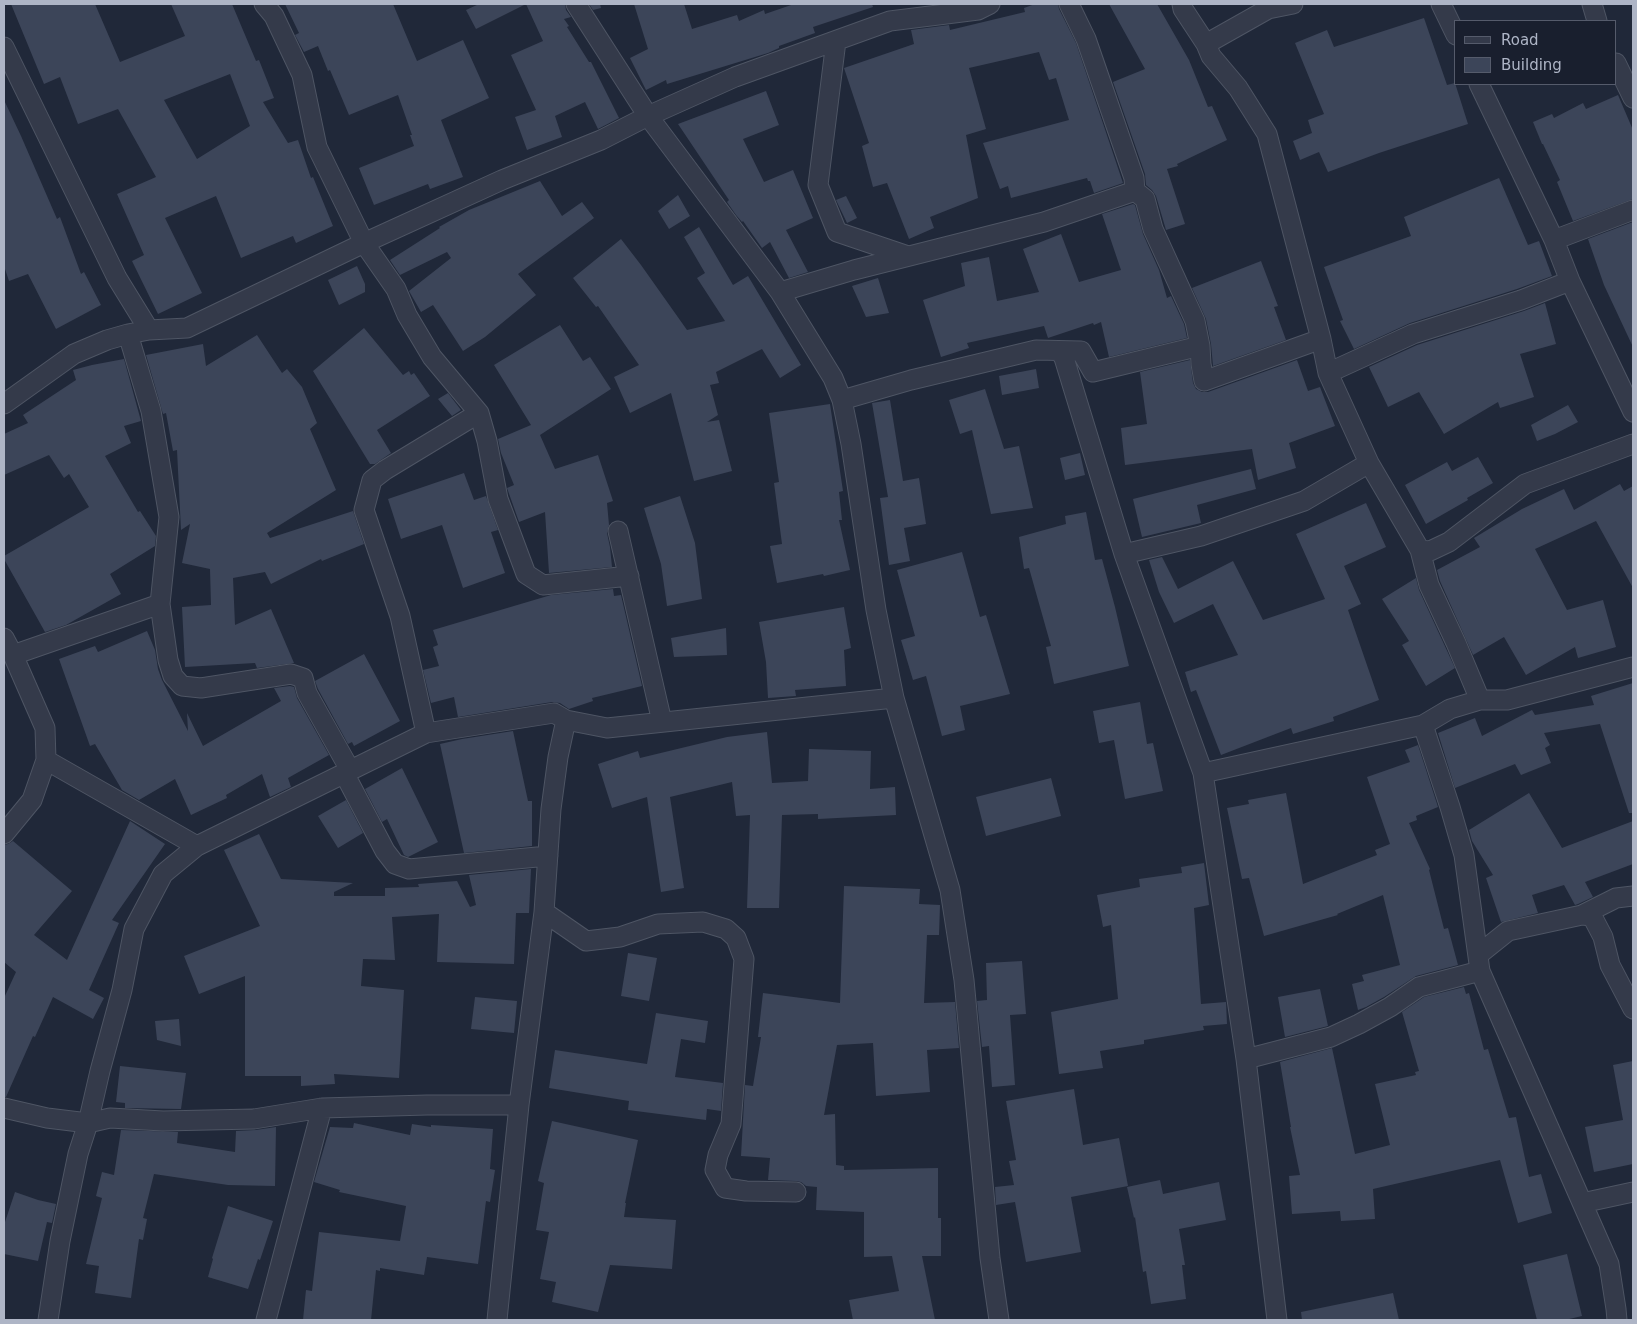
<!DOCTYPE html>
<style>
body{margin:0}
#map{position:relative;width:1637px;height:1324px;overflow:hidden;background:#202839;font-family:"DejaVu Sans",sans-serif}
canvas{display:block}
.frame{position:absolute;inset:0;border:5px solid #aeb5c6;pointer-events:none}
.legend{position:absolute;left:1454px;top:20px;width:162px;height:65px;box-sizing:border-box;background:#191f2e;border:1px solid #555b6b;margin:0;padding:6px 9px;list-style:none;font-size:15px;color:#aeb5c6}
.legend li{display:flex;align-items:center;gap:10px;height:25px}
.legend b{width:25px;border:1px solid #555b6b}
</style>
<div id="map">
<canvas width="1637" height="1324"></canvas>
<div class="frame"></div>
<ul class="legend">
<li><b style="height:6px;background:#343a4a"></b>Road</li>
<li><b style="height:14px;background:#3c4559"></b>Building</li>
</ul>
</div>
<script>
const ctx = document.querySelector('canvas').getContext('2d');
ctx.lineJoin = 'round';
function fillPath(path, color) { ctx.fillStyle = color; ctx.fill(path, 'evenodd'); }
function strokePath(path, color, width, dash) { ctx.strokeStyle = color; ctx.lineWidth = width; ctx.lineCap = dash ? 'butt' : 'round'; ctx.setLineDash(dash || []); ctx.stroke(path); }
fillPath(new Path2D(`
 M 11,4 L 95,4 L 120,62 L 185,36 L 171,4 L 232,4 L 256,61 L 259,60 L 274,98 L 263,102 L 288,143 L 298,140 L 311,178 L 313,177 L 333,226 L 296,243 L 293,236 L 241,258 L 216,196 L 165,218 L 202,293 L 158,314 L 132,261 L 144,255 L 117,194 L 156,177 L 118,109 L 78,124 L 60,77 L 44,84 ZM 230,74 L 250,126 L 197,159 L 164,100 Z
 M 285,4 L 393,4 L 417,61 L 463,40 L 489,98 L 441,120 L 463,177 L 430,189 L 428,184 L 374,205 L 359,168 L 414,146 L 410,135 L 412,135 L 398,95 L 349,115 L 330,70 L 328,71 L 318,46 L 304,52 L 295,35 L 299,33 Z
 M 479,4 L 565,4 L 566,10 L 571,17 L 564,19 L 569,26 L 567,27 L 589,62 L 591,62 L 619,118 L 598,129 L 585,102 L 555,116 L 562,137 L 527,150 L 515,117 L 536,110 L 511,55 L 543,41 L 526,4 L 476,29 L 466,10 Z
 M 589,4 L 600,4 L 601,8 L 593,10 Z
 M 634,4 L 684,4 L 692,29 L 737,15 L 739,21 L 764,10 L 765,14 L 794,4 L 872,4 L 873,7 L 813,27 L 815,33 L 779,46 L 779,48 L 768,53 L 667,84 L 666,80 L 646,90 L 630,58 L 648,49 Z
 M 1035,4 L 1058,4 L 1059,9 L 1076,43 L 1123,183 L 1094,193 L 1090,181 L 1088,181 L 1087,178 L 1011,198 L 1008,186 L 1000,189 L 983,143 L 1069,120 L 1056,78 L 1049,80 L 1039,52 L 969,68 L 986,129 L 966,135 L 978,198 L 930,217 L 934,228 L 909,239 L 887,183 L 873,187 L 862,146 L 869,143 L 844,68 L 914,44 L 911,30 L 949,25 L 950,30 L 1025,12 L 1024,8 Z
 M 1109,4 L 1157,4 L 1189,60 L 1208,107 L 1212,106 L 1227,140 L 1177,164 L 1178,166 L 1167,169 L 1185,224 L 1166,230 L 1156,196 L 1152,190 L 1146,185 L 1145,174 L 1113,82 L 1145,69 Z
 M 1424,18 L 1447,85 L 1455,83 L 1468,124 L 1379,153 L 1328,172 L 1319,152 L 1300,160 L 1293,141 L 1312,133 L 1308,120 L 1324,114 L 1295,43 L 1327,30 L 1334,47 Z
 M 766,91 L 779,125 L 743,139 L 764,182 L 793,170 L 813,218 L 786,230 L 808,272 L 789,278 L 770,242 L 762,248 L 743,221 L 742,222 L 736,215 L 727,202 L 729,200 L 678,124 Z
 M 1618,95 L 1633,130 L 1633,199 L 1573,221 L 1557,182 L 1560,180 L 1543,144 L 1542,144 L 1533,122 L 1552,114 L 1554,118 L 1583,103 L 1586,109 Z
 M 4,100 L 21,136 L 57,219 L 60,217 L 81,274 L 84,272 L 101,305 L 56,329 L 28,274 L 9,281 L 4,266 Z
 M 1499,178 L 1528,245 L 1539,241 L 1552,276 L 1517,289 L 1410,323 L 1354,349 L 1340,321 L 1343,320 L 1324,267 L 1411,236 L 1404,217 Z
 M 540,181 L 562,216 L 582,202 L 594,218 L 518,274 L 536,295 L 485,337 L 463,351 L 433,305 L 421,312 L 409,291 L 451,258 L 447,252 L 400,275 L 390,260 L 440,228 L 439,227 L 469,210 Z
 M 678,195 L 690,216 L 669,229 L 658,211 Z
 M 846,196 L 857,218 L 847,223 L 836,200 Z
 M 1133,204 L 1135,205 L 1143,234 L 1159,270 L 1167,298 L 1171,296 L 1184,324 L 1187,338 L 1109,357 L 1101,322 L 1094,325 L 1093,323 L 1048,338 L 1044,326 L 967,343 L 969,348 L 941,357 L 923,300 L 965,286 L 961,263 L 989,257 L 997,301 L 1039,292 L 1023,249 L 1061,234 L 1079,282 L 1121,270 L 1102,214 Z
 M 1633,222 L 1633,347 L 1604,285 L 1588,239 Z
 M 699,227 L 733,285 L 748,276 L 801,365 L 780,378 L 762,349 L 716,372 L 719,383 L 710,385 L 718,415 L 707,422 L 719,420 L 732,471 L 694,481 L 671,393 L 630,413 L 614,377 L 639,365 L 598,306 L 596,307 L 573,278 L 621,239 L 641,265 L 687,330 L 725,321 L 697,278 L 705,273 L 684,237 Z
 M 1261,261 L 1278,306 L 1274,307 L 1286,340 L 1213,366 L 1211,344 L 1206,319 L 1192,288 Z
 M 357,266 L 365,284 L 365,292 L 339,305 L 328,280 Z
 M 878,278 L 889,313 L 866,317 L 852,286 Z
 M 1545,303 L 1556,344 L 1520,354 L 1534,397 L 1500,408 L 1498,402 L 1444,434 L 1419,392 L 1388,407 L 1369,367 L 1417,345 L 1524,311 Z
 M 560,325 L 583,361 L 590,357 L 611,389 L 540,435 L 555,469 L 598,455 L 613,501 L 607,503 L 609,525 L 607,533 L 610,547 L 612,567 L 549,573 L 545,512 L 519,522 L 507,488 L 514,485 L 501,453 L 498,439 L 531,425 L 494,365 Z
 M 364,328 L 403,375 L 409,371 L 411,375 L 414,373 L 430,396 L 377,430 L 391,453 L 375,464 L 370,464 L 313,371 Z
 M 257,335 L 282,373 L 287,369 L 302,387 L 317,423 L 310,429 L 336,490 L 267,533 L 270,538 L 353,511 L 364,544 L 322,561 L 321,559 L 271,584 L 265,572 L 233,578 L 235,625 L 271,609 L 294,663 L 257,668 L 255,663 L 185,667 L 182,607 L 211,605 L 210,569 L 182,563 L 190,524 L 181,530 L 177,450 L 173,451 L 166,413 L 163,414 L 146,355 L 203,344 L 206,366 Z
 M 124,359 L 141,421 L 124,426 L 131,443 L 105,456 L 138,512 L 140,511 L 156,536 L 155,546 L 110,574 L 121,594 L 66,625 L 45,632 L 4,559 L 4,556 L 89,507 L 69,474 L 64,478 L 49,455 L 4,475 L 4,434 L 28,423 L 23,415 L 76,380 L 73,370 L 92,365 Z
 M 1190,360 L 1193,383 L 1196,389 L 1202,392 L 1208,392 L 1297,360 L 1308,391 L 1320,387 L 1335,426 L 1289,443 L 1296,468 L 1258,480 L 1252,449 L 1125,465 L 1121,428 L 1147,424 L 1140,372 Z
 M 1036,369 L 1039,388 L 1002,395 L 999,376 Z
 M 985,389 L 1004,449 L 1019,446 L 1033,508 L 991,514 L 972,430 L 960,434 L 949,400 Z
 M 448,393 L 461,410 L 452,416 L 438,399 Z
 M 890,400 L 903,481 L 919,478 L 926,524 L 904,528 L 910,561 L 889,565 L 880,498 L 888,497 L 872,403 Z
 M 830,404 L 843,491 L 839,492 L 842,520 L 839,520 L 850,570 L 824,576 L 823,574 L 777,583 L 770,546 L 782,544 L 774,483 L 779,482 L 769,413 Z
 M 1568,405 L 1578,422 L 1555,434 L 1537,441 L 1531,425 Z
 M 1080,453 L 1085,475 L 1065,480 L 1060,458 Z
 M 1478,457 L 1493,483 L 1467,498 L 1468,500 L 1426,524 L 1405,485 L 1447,462 L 1452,471 Z
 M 1251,469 L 1256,489 L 1197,505 L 1201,523 L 1142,537 L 1133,499 Z
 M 464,473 L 474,500 L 486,496 L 498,530 L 491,532 L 505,573 L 463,588 L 442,525 L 401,539 L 388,499 Z
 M 1620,484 L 1624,491 L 1633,486 L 1633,588 L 1596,521 L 1535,549 L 1567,610 L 1603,600 L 1616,647 L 1578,658 L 1575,647 L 1526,675 L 1504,637 L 1473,655 L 1440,581 L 1437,570 L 1480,547 L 1474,538 L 1522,509 L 1564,489 L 1574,510 Z
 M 680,496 L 695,543 L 702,599 L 667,606 L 661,564 L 644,508 Z
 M 1366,503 L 1386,547 L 1344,566 L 1361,604 L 1348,610 L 1379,700 L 1333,717 L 1334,721 L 1293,734 L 1291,728 L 1221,755 L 1196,690 L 1191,692 L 1185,672 L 1238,655 L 1213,604 L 1174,623 L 1159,592 L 1149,560 L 1162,557 L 1178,589 L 1233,561 L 1263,620 L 1325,599 L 1296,534 Z
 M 1086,512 L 1095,560 L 1102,559 L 1115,607 L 1129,666 L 1054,684 L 1046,647 L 1051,646 L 1029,568 L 1024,569 L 1019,537 L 1066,524 L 1065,516 Z
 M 962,552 L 980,617 L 986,615 L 1010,694 L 960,706 L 965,730 L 942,736 L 926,676 L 913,680 L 901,640 L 915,636 L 897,570 Z
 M 1416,578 L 1419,590 L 1455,668 L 1426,686 L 1402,645 L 1409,641 L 1382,599 Z
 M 613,589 L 614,596 L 621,595 L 642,686 L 592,698 L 593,701 L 569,709 L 560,703 L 552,702 L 458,717 L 454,697 L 431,703 L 423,670 L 439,666 L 433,647 L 438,645 L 433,630 L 551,595 Z
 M 844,607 L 851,648 L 844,650 L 846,686 L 795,690 L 796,696 L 768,698 L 766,662 L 759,622 Z
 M 726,628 L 727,655 L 674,657 L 671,638 Z
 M 147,631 L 155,650 L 158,669 L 162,680 L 188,731 L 187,713 L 203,746 L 281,701 L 274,688 L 290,686 L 294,687 L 297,698 L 329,755 L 288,778 L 291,787 L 270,797 L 262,774 L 226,795 L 227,798 L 191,815 L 175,779 L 139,800 L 122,790 L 95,744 L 90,746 L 59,659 L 95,646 L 98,652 Z
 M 364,654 L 400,721 L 354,746 L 352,742 L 348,744 L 318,689 L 315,681 Z
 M 1633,683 L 1633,813 L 1629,813 L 1600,724 L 1544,733 L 1550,745 L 1545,748 L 1551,763 L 1521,775 L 1515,764 L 1455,788 L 1438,733 L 1475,718 L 1482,736 L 1532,710 L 1535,715 L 1594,705 L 1591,696 Z
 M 1140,702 L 1147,744 L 1153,743 L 1163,791 L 1125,799 L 1114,740 L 1099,743 L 1093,711 Z
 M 513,731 L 528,801 L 532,801 L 532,846 L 464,853 L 440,744 L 462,739 Z
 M 767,732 L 772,783 L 808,781 L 809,749 L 871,751 L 870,789 L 895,787 L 896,815 L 818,819 L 818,814 L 782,815 L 779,908 L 747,908 L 750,815 L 736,816 L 732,782 L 670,797 L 684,888 L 661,892 L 647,797 L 612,808 L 598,764 L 638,751 L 640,758 L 727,737 Z
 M 1418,745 L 1438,807 L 1416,816 L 1417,820 L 1409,823 L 1430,869 L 1429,870 L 1444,929 L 1448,928 L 1458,965 L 1416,976 L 1384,997 L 1366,1007 L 1358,1010 L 1352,984 L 1364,981 L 1362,975 L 1400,965 L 1383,895 L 1337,914 L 1338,915 L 1264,936 L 1249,878 L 1242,879 L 1227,808 L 1249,804 L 1248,800 L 1286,793 L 1303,884 L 1377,855 L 1375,850 L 1390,844 L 1367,777 L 1410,762 L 1405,750 Z
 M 402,768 L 438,842 L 408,857 L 404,855 L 387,819 L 382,822 L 365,789 Z
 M 1051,778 L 1061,816 L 986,836 L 976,797 Z
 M 1529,793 L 1562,848 L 1633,821 L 1633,864 L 1585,882 L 1593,897 L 1578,904 L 1575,905 L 1564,885 L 1532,895 L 1538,913 L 1501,922 L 1486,878 L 1493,875 L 1472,841 L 1469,830 Z
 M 346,800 L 363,833 L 338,848 L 318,816 Z
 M 130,821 L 165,844 L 112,920 L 119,923 L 89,990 L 104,998 L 93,1019 L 53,997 L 35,1037 L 33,1036 L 6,1097 L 4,1097 L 4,998 L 16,972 L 4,962 L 4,845 L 8,844 L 13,841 L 72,891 L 34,935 L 67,960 Z
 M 259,834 L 281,879 L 353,883 L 334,892 L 334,896 L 385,896 L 385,888 L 419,887 L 418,884 L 457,881 L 470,907 L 476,905 L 469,875 L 531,869 L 529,913 L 516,913 L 514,964 L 437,962 L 439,914 L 392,917 L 395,960 L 363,959 L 361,986 L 404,990 L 399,1078 L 334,1074 L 335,1084 L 301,1086 L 301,1076 L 245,1076 L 245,976 L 199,994 L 184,956 L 260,926 L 224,850 Z
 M 1204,863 L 1209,905 L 1194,908 L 1201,1004 L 1226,1002 L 1227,1024 L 1203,1026 L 1204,1030 L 1144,1040 L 1144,1044 L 1100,1051 L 1103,1068 L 1059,1074 L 1051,1012 L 1118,999 L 1111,925 L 1103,927 L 1097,895 L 1140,887 L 1139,879 L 1182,873 L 1181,867 Z
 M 844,886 L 920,889 L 919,904 L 940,905 L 939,935 L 927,935 L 924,1003 L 955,1002 L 959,1048 L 927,1050 L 930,1092 L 876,1096 L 873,1043 L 837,1045 L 824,1115 L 835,1114 L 836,1165 L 844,1166 L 844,1170 L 938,1168 L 938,1218 L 941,1218 L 941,1256 L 922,1256 L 935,1320 L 853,1320 L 849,1300 L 899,1291 L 892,1256 L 864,1257 L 864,1212 L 816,1210 L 817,1187 L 806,1186 L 801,1182 L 796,1181 L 768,1180 L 770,1158 L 741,1156 L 745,1085 L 753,1086 L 761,1037 L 758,1037 L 763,993 L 840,1003 Z
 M 628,953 L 657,958 L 649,1001 L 621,996 Z
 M 1022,961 L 1026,1014 L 1010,1015 L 1015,1085 L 992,1087 L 989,1046 L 982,1047 L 977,1001 L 987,1000 L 986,963 Z
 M 1464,987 L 1466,994 L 1469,993 L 1484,1050 L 1488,1049 L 1509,1118 L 1516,1117 L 1529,1177 L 1541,1174 L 1552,1213 L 1518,1223 L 1500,1160 L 1373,1189 L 1375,1219 L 1341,1221 L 1340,1211 L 1292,1214 L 1289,1176 L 1300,1175 L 1290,1127 L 1291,1127 L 1280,1062 L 1332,1048 L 1355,1154 L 1390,1145 L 1375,1084 L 1416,1075 L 1415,1072 L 1419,1071 L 1402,1012 L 1424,997 Z
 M 1320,989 L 1328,1026 L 1285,1037 L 1278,997 Z
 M 475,997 L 517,1001 L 514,1033 L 471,1029 Z
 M 656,1013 L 708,1021 L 705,1043 L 681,1039 L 675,1077 L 723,1083 L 721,1111 L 707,1109 L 706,1120 L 628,1110 L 629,1101 L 549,1088 L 555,1050 L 647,1064 Z
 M 179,1019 L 181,1046 L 157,1040 L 155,1021 Z
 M 1633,1061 L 1633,1164 L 1594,1172 L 1585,1127 L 1623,1120 L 1613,1065 Z
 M 120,1066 L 186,1073 L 181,1109 L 125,1108 L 125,1103 L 116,1102 Z
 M 1074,1089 L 1083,1145 L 1119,1138 L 1128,1186 L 1071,1197 L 1081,1252 L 1026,1262 L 1015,1202 L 996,1205 L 995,1187 L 1014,1185 L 1009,1161 L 1016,1160 L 1006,1101 Z
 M 552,1121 L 638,1140 L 625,1203 L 626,1203 L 624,1217 L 676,1220 L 672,1269 L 610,1265 L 598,1312 L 552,1302 L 556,1282 L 540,1279 L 549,1232 L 536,1230 L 544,1183 L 538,1181 Z
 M 354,1123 L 410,1135 L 412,1124 L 431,1127 L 431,1125 L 493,1129 L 490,1169 L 495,1170 L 490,1202 L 486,1201 L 478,1264 L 427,1257 L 424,1275 L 380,1268 L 380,1271 L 376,1270 L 371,1320 L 303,1320 L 306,1290 L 312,1291 L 319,1232 L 400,1241 L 406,1206 L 339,1192 L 340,1190 L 314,1182 L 330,1127 L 353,1128 Z
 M 276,1127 L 275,1186 L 228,1185 L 154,1174 L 143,1218 L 147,1219 L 143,1240 L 139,1239 L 131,1298 L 95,1293 L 99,1266 L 86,1264 L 102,1198 L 96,1196 L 102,1172 L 114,1175 L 121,1130 L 178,1132 L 177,1143 L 235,1152 L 236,1131 L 256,1130 Z
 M 1160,1180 L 1163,1194 L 1219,1182 L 1226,1220 L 1179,1229 L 1185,1265 L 1182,1265 L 1186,1299 L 1151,1304 L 1146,1271 L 1143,1272 L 1135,1217 L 1134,1218 L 1127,1187 Z
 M 15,1192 L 38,1200 L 56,1204 L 52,1223 L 47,1222 L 38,1261 L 4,1254 L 4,1225 Z
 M 228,1206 L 273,1221 L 260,1260 L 258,1259 L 248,1289 L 208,1277 L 213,1259 L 212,1258 Z
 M 1567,1254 L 1582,1316 L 1565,1320 L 1537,1320 L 1523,1265 Z
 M 1393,1293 L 1399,1320 L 1302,1320 L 1301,1312 Z`), '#3c4559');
const street = new Path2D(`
 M 264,4 L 274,16 L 302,75 L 317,147 L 364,243 L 396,289 L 407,315 L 432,357 L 479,413 L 487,441 L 498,499 L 526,574 L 543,585 L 629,576
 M 576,4 L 648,116 L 780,292 L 833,378 L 842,400 L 851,444 L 876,610 L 894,698 L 950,890 L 964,980 L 990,1258 L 999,1320
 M 1069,4 L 1086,39 L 1134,178 L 1135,191 L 1145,199 L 1153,229 L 1195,321 L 1200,346
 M 1182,4 L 1183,9 L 1206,44 L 1211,56 L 1238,88 L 1267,134 L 1321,339 L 1328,373 L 1369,463 L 1420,550 L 1429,585 L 1456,643 L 1480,700
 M 1441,4 L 1456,35
 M 1592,4 L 1597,21
 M 836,41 L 818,185 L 837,232 L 908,256
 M 1206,44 L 1268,9 L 1293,4
 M 4,47 L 117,278 L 149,330
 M 1616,63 L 1633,98
 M 1479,84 L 1554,240 L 1570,281 L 1633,412
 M 1554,240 L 1633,210
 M 780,292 L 854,270 L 1044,222 L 1135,191
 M 128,334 L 151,411 L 169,517 L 160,604 L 168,660 L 173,676 L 182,686 L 201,688 L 291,674 L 303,678 L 307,693 L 350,770
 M 1060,351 L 1064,358 L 1124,554 L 1203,773 L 1246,1059 L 1277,1320
 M 1328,373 L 1413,334 L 1521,300 L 1570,281
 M 842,400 L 911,380 L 1036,350 L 1081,351 L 1093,372 L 1200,346 L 1201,364 L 1204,381 L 1321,339
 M 4,404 L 74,354 L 107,340 L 128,334 L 149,330 L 187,328 L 364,243 L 502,180 L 601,140 L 648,116 L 735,77 L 890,21 L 978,10 L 990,4
 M 618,531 L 662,722
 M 1420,550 L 1430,551 L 1449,542 L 1525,484 L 1633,444
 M 1124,554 L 1201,536 L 1304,501 L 1369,463
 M 4,638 L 13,655 L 45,728 L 46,760 L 32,800 L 4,834
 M 13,655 L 160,604
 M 1423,725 L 1450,807 L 1464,855 L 1480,971 L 1609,1264 L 1616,1309 L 1617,1320
 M 426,733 L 400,616 L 364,510 L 372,480 L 385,470 L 479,413
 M 46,760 L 197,846
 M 344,773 L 385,851 L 395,864 L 409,869 L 548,856
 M 1203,773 L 1423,725 L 1450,709 L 1480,700 L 1507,700 L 1633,667
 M 544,912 L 586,941 L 620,937 L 658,924 L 703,922 L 726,929 L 736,938 L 744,959 L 731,1124 L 718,1155 L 715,1170 L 725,1188 L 746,1191 L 796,1192
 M 1582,915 L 1592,916 L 1603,937 L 1610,965 L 1633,1009
 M 1478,955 L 1508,931 L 1582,915 L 1616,898 L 1633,896
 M 1246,1059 L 1331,1037 L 1359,1024 L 1390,1007 L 1419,987 L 1480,971
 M 4,1108 L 47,1118 L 88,1123 L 110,1118 L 163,1121 L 254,1119 L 322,1108 L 427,1105 L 519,1105
 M 1582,1203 L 1633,1192
 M 48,1320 L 60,1241 L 78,1154 L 88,1123 L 100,1071 L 122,990 L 134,929 L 163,874 L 197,846 L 426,733 L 554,713 L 566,720 L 607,728 L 894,698
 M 266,1320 L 322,1108
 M 497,1320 L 519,1105 L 544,912 L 551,809 L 558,757 L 566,720`);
strokePath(street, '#4e5564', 21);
strokePath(street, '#343a4a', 19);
</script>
